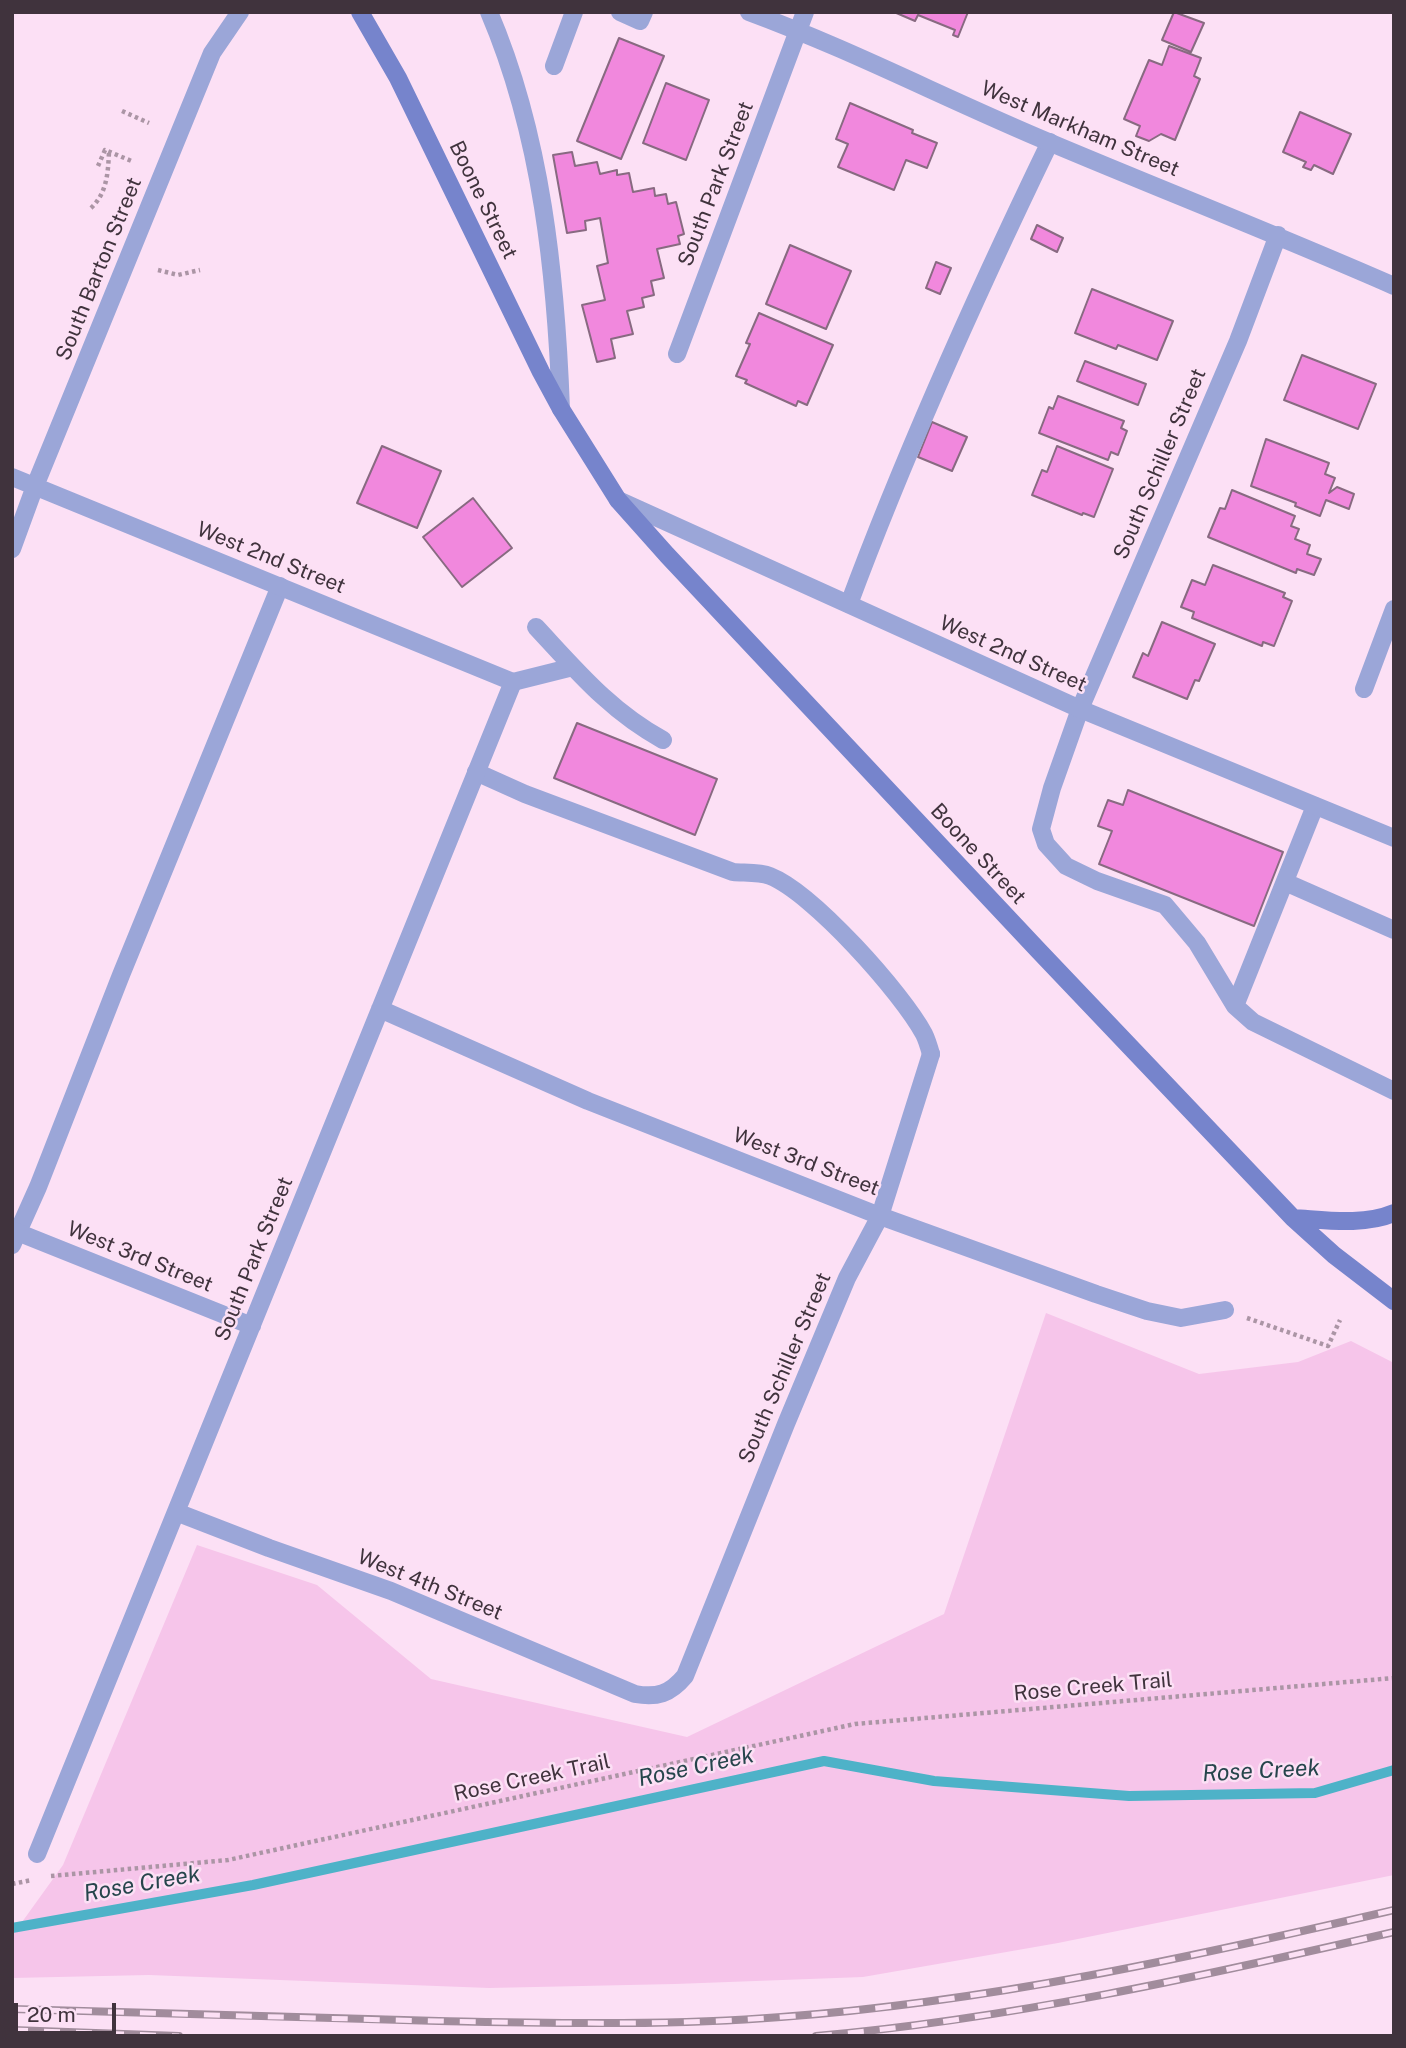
<!DOCTYPE html>
<style>
body{margin:0}
#map{position:relative;width:1406px;height:2048px;overflow:hidden;background:#fce0f5;font-family:"Public Sans",sans-serif}
canvas{display:block}
.frame{position:absolute;inset:0;border:14px solid #40333d;pointer-events:none}
.scale{position:absolute;left:14px;top:2003px;width:102px;height:32px;box-sizing:border-box;border:4px solid #40333d;border-top:0;padding-left:9px;font-size:21px;line-height:24px;white-space:nowrap;color:#40333d;-webkit-text-stroke:5px #fce0f5;paint-order:stroke}
</style>
<div id="map">
<canvas width="1406" height="2048"></canvas>
<div class="frame"></div>
<div class="scale">20 m</div>
</div>
<script>
const ctx = document.querySelector('canvas').getContext('2d');
ctx.lineJoin = 'round';
function fillPath(path, color) { ctx.fillStyle = color; ctx.fill(path, 'evenodd'); }
function strokePath(path, color, width, dash) { ctx.strokeStyle = color; ctx.lineWidth = width; ctx.lineCap = dash ? 'butt' : 'round'; ctx.setLineDash(dash || []); ctx.stroke(path); }
function drawText(font, color, halo, rows, align = 'center') {
  ctx.font = font + ' "Public Sans",sans-serif'; ctx.lineWidth = 5; ctx.setLineDash([]); ctx.textBaseline = 'middle'; ctx.strokeStyle = halo; ctx.fillStyle = color; for (const [text, x, y, turn = 0] of rows) {
    ctx.save(); ctx.translate(x, y); ctx.rotate((+turn || 0) * Math.PI / 180); ctx.textAlign = isNaN(turn) ? turn : align; if (halo) ctx.strokeText(text, 0, 0); ctx.fillText(text, 0, 0); ctx.restore();
  }
}
fillPath(new Path2D(`
 M 1046,1313 L 1199,1374 L 1298,1362 L 1351,1341 L 1394,1363 L 1394,1875 L 1058,1943 L 863,1977 L 675,1984 L 489,1988 L 149,1975 L 12,1978 L 12,1936 L 63,1865 L 197,1545 L 317,1585 L 431,1679 L 687,1737 L 944,1614 Z`), '#f6c5ea');
strokePath(new Path2D(`
 M 12,1928 L 253,1885 L 824,1761 L 934,1781 L 1129,1796 L 1315,1793 L 1394,1770`), '#4eb2c8', 10);
const building = new Path2D(`
 M 894,12 L 968,12 L 958,37 L 953,35 L 955,30 L 918,15 L 915,21 Z
 M 1174,12 L 1204,23 L 1191,52 L 1162,40 Z
 M 619,38 L 664,56 L 621,159 L 577,141 Z
 M 1169,46 L 1201,58 L 1194,76 L 1200,79 L 1175,140 L 1161,134 L 1149,141 L 1136,136 L 1140,126 L 1124,119 L 1149,60 L 1162,65 Z
 M 666,83 L 709,100 L 686,160 L 643,143 Z
 M 850,103 L 913,130 L 912,133 L 937,143 L 927,168 L 906,160 L 894,190 L 838,167 L 848,144 L 836,139 Z
 M 1300,112 L 1351,134 L 1333,174 L 1314,165 L 1311,170 L 1303,167 L 1306,162 L 1283,152 Z
 M 572,152 L 575,166 L 597,162 L 600,174 L 617,170 L 617,175 L 629,173 L 633,192 L 654,188 L 655,196 L 666,194 L 668,204 L 676,202 L 684,234 L 678,236 L 680,244 L 657,249 L 664,278 L 651,281 L 654,295 L 642,298 L 644,307 L 627,311 L 633,334 L 611,339 L 615,358 L 597,362 L 582,305 L 605,300 L 597,266 L 608,263 L 600,218 L 585,221 L 586,230 L 567,233 L 553,155 Z
 M 1037,225 L 1063,238 L 1057,252 L 1031,239 Z
 M 790,245 L 851,271 L 826,329 L 766,304 Z
 M 936,262 L 951,268 L 940,294 L 926,288 Z
 M 1092,289 L 1173,321 L 1157,360 L 1118,345 L 1116,349 L 1075,333 Z
 M 759,313 L 833,345 L 807,405 L 798,401 L 796,406 L 745,383 L 747,380 L 736,376 L 750,344 L 746,343 Z
 M 1302,355 L 1376,384 L 1358,429 L 1284,400 Z
 M 1085,361 L 1146,384 L 1138,405 L 1077,381 Z
 M 1058,396 L 1124,421 L 1121,428 L 1127,431 L 1118,455 L 1111,452 L 1108,460 L 1039,433 L 1049,407 L 1053,409 Z
 M 932,422 L 967,437 L 952,471 L 918,457 Z
 M 1266,439 L 1329,463 L 1325,474 L 1335,478 L 1329,493 L 1337,487 L 1354,494 L 1349,509 L 1326,500 L 1320,516 L 1295,506 L 1296,503 L 1251,486 Z
 M 382,446 L 441,471 L 417,528 L 357,503 Z
 M 1057,446 L 1113,469 L 1094,517 L 1083,513 L 1082,515 L 1032,495 L 1042,470 L 1047,472 Z
 M 1232,490 L 1295,516 L 1291,526 L 1299,529 L 1295,539 L 1310,545 L 1307,554 L 1321,559 L 1314,575 L 1297,569 L 1296,573 L 1208,537 L 1220,508 L 1225,509 Z
 M 473,498 L 512,548 L 462,587 L 423,537 Z
 M 1213,565 L 1285,593 L 1283,597 L 1292,601 L 1274,646 L 1263,642 L 1262,646 L 1192,618 L 1194,612 L 1181,607 L 1192,580 L 1205,585 Z
 M 1162,622 L 1215,644 L 1199,681 L 1195,680 L 1187,699 L 1133,677 L 1143,653 L 1148,656 Z
 M 577,723 L 717,779 L 695,835 L 554,778 Z
 M 1128,790 L 1283,852 L 1254,926 L 1099,864 L 1112,831 L 1098,826 L 1108,800 L 1123,805 Z`);
fillPath(building, '#f188dd');
strokePath(building, '#886a81', 2);
strokePath(new Path2D(`
 M 122,111 L 149,123
 M 98,166 L 105,150 L 134,162
 M 91,208 C 107,193 108,173 109,152
 M 158,270 L 178,275 L 200,270
 M 1247,1318 L 1328,1346 L 1340,1320
 M 51,1876 L 228,1860 L 855,1724 L 1394,1678
 M 12,1884 L 32,1880`), '#ab95a5', 4.5, [3.5, 3.5]);
strokePath(new Path2D(`
 M 620,12 L 640,21 L 644,12
 M 554,66 L 574,12
 M 849,604 C 907,448 977,293 1050,142
 M 536,627 C 576,670 610,711 663,740
 M 513,682 L 573,667
 M 1364,689 L 1394,609
 M 1080,709 L 1052,788 L 1041,829 L 1046,844 L 1066,866 L 1097,881 L 1165,905 L 1197,943 L 1235,1006 L 1253,1022 L 1394,1091
 M 476,772 L 525,794 L 733,872 C 745,873 760,872 770,876 C 813,893 902,993 924,1034 C 927,1040 929,1047 931,1054
 M 1285,882 L 1394,930
 M 1235,1006 L 1315,806
 M 12,1245 L 38,1187 L 121,975 L 280,586`), '#9ba6d8', 18);
strokePath(new Path2D(`
 M 489,12 C 542,136 556,276 561,409
 M 749,12 C 852,50 950,101 1051,143 C 1165,191 1280,236 1394,286
 M 677,354 L 805,12
 M 12,477 L 513,682 L 37,1854
 M 618,500 L 1080,709 L 1394,838
 M 12,549 L 35,486 L 212,53 L 240,12
 M 1080,709 L 1238,341 L 1278,235
 M 380,1009 L 588,1101 L 880,1216 L 1096,1294 L 1147,1311 L 1181,1318 L 1225,1310
 M 12,1230 L 252,1326
 M 176,1512 L 269,1548 L 391,1591 L 635,1694 C 657,1698 670,1694 685,1676 L 786,1424 L 847,1278 L 880,1216 L 931,1054`), '#9ba6d8', 18);
strokePath(new Path2D(`
 M 360,12 L 398,78 L 541,372 L 561,409 L 618,500 L 667,555 L 1038,950 L 1293,1218 L 1334,1255 L 1394,1301
 M 1293,1218 C 1326,1220 1363,1226 1394,1213`), '#7684cc', 18);
const rail = new Path2D(`
 M 12,2009 C 154,2013 296,2018 439,2021 C 552,2023 668,2026 781,2017 C 988,2002 1192,1957 1394,1910
 M 12,2030 L 179,2036
 M 816,2036 C 1011,2019 1203,1976 1394,1932`);
strokePath(rail, '#a18c9c', 8);
strokePath(rail, '#fce0f5', 5, [16]);
drawText('21px', '#40333d', '#fce0f5', [
 ["West Markham Street",1080,129,23],
 ["South Park Street",716,184,-69],
 ["Boone Street",483,200,64],
 ["South Barton Street",99,269,-68],
 ["South Schiller Street",1160,464,-67],
 ["West 2nd Street",271,558,22],
 ["West 2nd Street",1013,654,24],
 ["Boone Street",978,854,47],
 ["West 3rd Street",806,1162,21],
 ["West 3rd Street",140,1257,22],
 ["South Park Street",254,1259,-68],
 ["South Schiller Street",785,1368,-67],
 ["West 4th Street",430,1585,22],
 ["Rose Creek Trail",1093,1687,-5],
 ["Rose Creek Trail",532,1778,-12]
]);
drawText('italic 23px', '#26454c', '#fce0f5', [
 ["Rose Creek",696,1767,-12],
 ["Rose Creek",1261,1771,-3],
 ["Rose Creek",142,1884,-10]
]);
</script>
